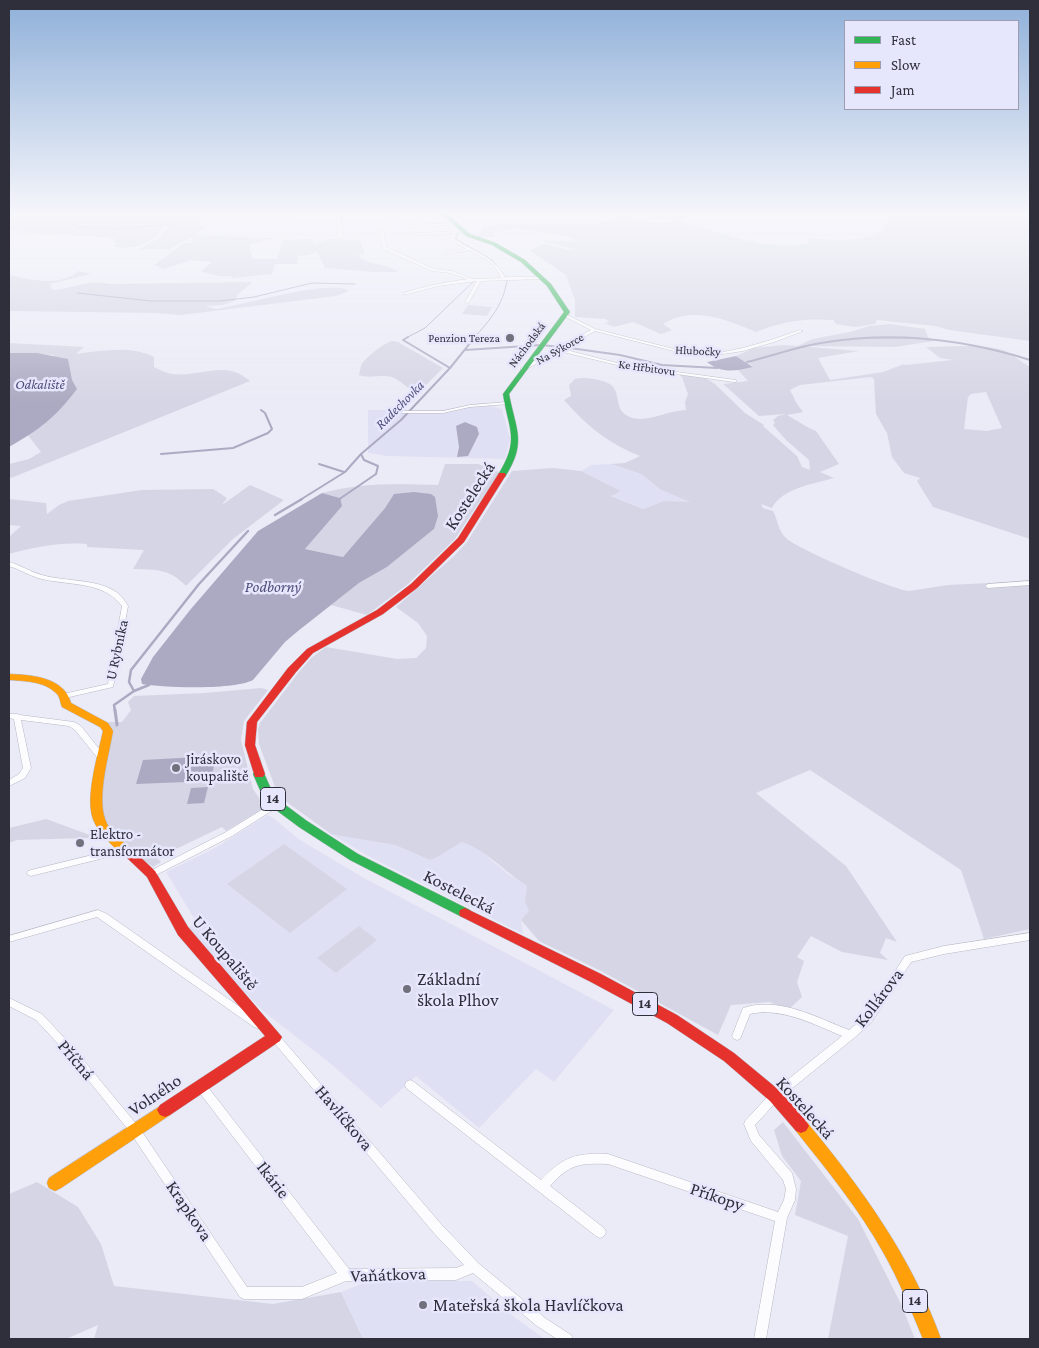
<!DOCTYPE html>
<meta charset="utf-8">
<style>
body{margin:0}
#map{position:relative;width:1039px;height:1348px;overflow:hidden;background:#ebebf7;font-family:"Crimson Pro",serif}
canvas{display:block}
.frame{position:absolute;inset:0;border:10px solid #2f2f3c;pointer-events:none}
.legend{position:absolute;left:844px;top:20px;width:175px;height:90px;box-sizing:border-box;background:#e6e6fc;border:1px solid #9d9daf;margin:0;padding:6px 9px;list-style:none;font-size:15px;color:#2f2f3c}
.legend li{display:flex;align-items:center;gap:10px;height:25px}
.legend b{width:25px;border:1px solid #9d9daf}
</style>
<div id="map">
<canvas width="1039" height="1348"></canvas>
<div class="frame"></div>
<ul class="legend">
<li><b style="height:6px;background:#30b455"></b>Fast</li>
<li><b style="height:6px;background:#ff9f0a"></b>Slow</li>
<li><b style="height:6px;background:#e5322d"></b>Jam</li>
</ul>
</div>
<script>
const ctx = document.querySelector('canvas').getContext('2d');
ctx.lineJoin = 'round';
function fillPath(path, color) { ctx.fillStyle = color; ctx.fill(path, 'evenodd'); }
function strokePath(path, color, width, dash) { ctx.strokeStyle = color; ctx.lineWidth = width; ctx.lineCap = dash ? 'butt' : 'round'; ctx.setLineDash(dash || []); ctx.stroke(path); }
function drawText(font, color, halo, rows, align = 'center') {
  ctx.font = font + ' "Crimson Pro",serif'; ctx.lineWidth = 5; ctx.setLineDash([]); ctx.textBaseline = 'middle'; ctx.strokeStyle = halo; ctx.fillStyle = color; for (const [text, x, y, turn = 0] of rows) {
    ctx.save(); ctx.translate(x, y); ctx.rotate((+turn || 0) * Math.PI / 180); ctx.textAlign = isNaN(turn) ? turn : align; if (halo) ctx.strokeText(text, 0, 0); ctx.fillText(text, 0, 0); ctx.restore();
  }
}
fillPath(new Path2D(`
 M 479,403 L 502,409 L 510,439 L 505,459 L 387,456 L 368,453 L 368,410 L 440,410 Z
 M 611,464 L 641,474 L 661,490 L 692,503 L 664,501 L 643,509 L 610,495 L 621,491 L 581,471 L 591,465 Z
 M 267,815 L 272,817 L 300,840 L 364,878 L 614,1010 L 554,1082 L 536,1069 L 479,1128 L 416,1076 L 381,1108 L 331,1064 L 263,1011 L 210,957 L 188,928 L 197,923 L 166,872 L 217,847 Z
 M 327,832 L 395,845 L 430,860 L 434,859 L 462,842 L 476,847 L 508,874 L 527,886 L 525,902 L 530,911 L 521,920 L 523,934 L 372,858 Z
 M 369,1281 L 472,1281 L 514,1317 L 545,1339 L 363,1339 L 341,1292 Z`), '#e0e0f4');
fillPath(new Path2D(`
 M 9,214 L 97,214 L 108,217 L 106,214 L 222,214 L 200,224 L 199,226 L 205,226 L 205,228 L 196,235 L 275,238 L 249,245 L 253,259 L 277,259 L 283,240 L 312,239 L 314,244 L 330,239 L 360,240 L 365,254 L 358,255 C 365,265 386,263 399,272 L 374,272 L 325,268 L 317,251 L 310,255 L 298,256 L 297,264 L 275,264 L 272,274 L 232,278 L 231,276 C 221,277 211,275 201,271 L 212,262 L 192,260 L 163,269 L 154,265 L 184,243 L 194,243 L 191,242 L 193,238 L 191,238 L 169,249 L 139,249 L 159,238 L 168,227 L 167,224 C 162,227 160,231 156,236 C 144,247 130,249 114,247 L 116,243 L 113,242 L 114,239 L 107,237 L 40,234 L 9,230 Z
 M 658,214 L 694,214 L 677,221 C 713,229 774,255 809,242 L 809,238 C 832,240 861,243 882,231 C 885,221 889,219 898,214 L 1030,214 L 1030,341 L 949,330 L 935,326 L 877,320 L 875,324 L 855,327 L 836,324 L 833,320 C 803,318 784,321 756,332 C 727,320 693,305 663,324 L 672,330 L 661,334 L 633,322 L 614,327 L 605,323 L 610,322 L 605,319 L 575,317 L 575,300 L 566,275 L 529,250 L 545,244 L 570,250 L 577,250 L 538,240 L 575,242 L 571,237 L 515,228 L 492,233 L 494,234 L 494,237 L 478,237 L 483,227 L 497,224 L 591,224 L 622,217 L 656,223 L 675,221 L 650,219 Z
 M 79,271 L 91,274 L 50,284 L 52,290 C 73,289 87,279 109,284 L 253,282 L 238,294 L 235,301 L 223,305 L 206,306 L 216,309 C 241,306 332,278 349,291 L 336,296 L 181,315 L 156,313 L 9,311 L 9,275 C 31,280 59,287 79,271 Z
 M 468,305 L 492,307 L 487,316 L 462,314 Z
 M 890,324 L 925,329 L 928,337 L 934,341 L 895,347 L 799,346 L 859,351 L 818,358 L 830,380 L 883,372 L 904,364 L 905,365 L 953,360 L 940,358 L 926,347 C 948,347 988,343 1008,352 C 1015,356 1022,363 1030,367 L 1030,539 L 933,507 L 917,481 L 920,478 L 904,473 L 892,457 L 887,433 L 876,414 L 874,379 L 871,377 L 800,385 L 790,390 L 797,404 L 803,412 L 787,415 L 809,428 L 816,431 L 839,464 L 820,472 L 834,478 C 814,484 782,488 772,508 L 761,504 L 763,508 L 773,511 C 778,520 778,531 786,538 C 797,549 893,590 909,591 L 948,585 L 1030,581 L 1030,929 L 984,939 L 961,870 L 810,770 L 756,793 L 846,866 L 897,942 L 886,938 L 880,953 L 888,960 L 842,952 L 811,936 L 797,957 L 804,961 L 797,982 L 802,997 L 788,1010 L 770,1002 L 731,1005 L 718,1035 L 601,971 L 539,941 L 521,920 L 529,911 L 525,902 L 527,886 C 505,872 486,850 462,842 L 434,859 L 430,860 L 395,845 L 331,834 L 284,800 L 275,787 L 259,744 L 258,729 L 260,723 L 299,672 L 311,658 L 326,647 L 397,659 L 416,658 L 426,648 L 427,636 L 418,623 L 396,607 L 454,556 L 467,542 L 512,471 L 553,468 L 581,471 L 621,491 L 611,496 L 643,509 L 664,501 L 690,502 L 661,490 L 641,474 L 611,464 L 625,463 L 640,456 C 608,443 587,426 564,400 L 571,396 L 569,385 L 575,379 C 583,376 610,380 614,388 C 620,398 615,411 630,417 C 646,424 669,410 686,410 L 685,402 L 688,394 L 682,377 L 678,374 L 704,377 L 715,384 L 745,413 L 764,425 L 763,426 L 797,456 L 802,467 L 810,470 L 809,460 L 786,440 L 773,425 L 775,423 L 773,420 L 778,416 L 786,414 L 759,416 L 723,384 L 748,381 L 738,370 L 753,366 L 736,356 L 754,348 L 783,345 L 798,346 L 812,339 L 850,332 L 869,326 ZM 986,392 L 1002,428 L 987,431 L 964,429 L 968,397 L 971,394 Z
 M 393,341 L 398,342 L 443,368 L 419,392 C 410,393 403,381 392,377 C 381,374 370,379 359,375 C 360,372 360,369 361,366 C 363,359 385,342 393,341 Z
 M 9,343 L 84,347 L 76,354 C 101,351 130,345 154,357 L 154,367 C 160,370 166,373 173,374 C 200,377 226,359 250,381 L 11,478 L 9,476 L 9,464 L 29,459 L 41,452 L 23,429 L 54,355 L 9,353 Z
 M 445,464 L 478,464 L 499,472 L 455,539 L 408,584 L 367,615 L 331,605 L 359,583 L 387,567 L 434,529 L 392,497 L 385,508 L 343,557 L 305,549 L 321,529 L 340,498 L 322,493 C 361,482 398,484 438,485 Z
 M 250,485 L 284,500 L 233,539 L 186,586 C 169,568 156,570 133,569 L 144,550 L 87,547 L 87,544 C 60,542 35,547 9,554 L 9,537 L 21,526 L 9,525 L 9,499 L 46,503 L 47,514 L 59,505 L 68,501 L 142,490 L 213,489 L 227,498 L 222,505 Z
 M 261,688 L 268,690 L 244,721 L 241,740 L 253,789 L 265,807 L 226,831 L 222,827 L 157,858 L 161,862 L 153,867 C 139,856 105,832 102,814 C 96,788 108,758 113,733 L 108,722 L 122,722 L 131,710 L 128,702 L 134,696 L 205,693 Z
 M 46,819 L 90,835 L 88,838 L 17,840 L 9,843 L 9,828 Z
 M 284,844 L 347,889 L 290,933 L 227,884 Z
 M 359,926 L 377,940 L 336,973 L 317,958 Z
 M 783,1122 L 858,1219 L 901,1304 L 915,1339 L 828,1339 L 848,1236 L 795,1215 L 801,1181 L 782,1156 L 774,1130 Z
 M 37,1182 L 78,1207 L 101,1244 L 114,1286 L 273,1304 L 341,1292 L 363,1339 L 94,1339 L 98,1325 L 66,1339 L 9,1339 L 9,1194 Z`), '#d5d5e5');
fillPath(new Path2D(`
 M 9,353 L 37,353 L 68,359 L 72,380 L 77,389 C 55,418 40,429 9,447 Z
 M 736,356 L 753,367 C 735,371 722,374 707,362 Z
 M 465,422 L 477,427 L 479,434 L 468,456 L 457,457 L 459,447 L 456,426 Z
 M 414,492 L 431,494 L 435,497 L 438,516 L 434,529 L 387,567 L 359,583 L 298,631 L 285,642 L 253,680 C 234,690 164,688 142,684 L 141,679 L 153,657 L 190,610 L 258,531 L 322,493 L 340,498 L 342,506 L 305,549 L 343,557 L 385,508 L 394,494 Z
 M 216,756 L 211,781 L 136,784 L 143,760 Z
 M 208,787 L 204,803 L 187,804 L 191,788 Z`), '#abaac2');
strokePath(new Path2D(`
 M 57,214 L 77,227 L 116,229 L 167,225 L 194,220 L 209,214
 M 174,220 L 202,216
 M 457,223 L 463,229
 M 460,232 L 457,234 L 456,239 L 492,260 L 507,279
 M 77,293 L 151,301 L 219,301 L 254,297 L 312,283 L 355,284
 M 406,338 L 425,328 L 474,281
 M 474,338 C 490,320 504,304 507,280
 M 865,338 L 919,338`), '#abaac2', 1);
strokePath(new Path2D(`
 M 408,337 L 403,340 L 450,368
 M 570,348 L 620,355 L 662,365 L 717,368
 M 465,350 L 541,345 L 561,347
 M 747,362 C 772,356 796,347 821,343 C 892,331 963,339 1030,360
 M 161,454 L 233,448 L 268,433 L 272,429 L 265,413 L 261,410
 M 319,464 L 344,472
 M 300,500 L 345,472 L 361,454 L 401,420 L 450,368 L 475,337
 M 338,500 L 376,474 L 378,466 L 364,460 L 361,454`), '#abaac2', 2);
strokePath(new Path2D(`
 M 338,500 L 340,499
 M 275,515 L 302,499
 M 134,691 L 129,682 L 131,670 L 199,584 L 248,531
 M 115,711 L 114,705 L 134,691 L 149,685`), '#abaac2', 2.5);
strokePath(new Path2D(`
 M 115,710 L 117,725`), '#abaac2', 3);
const street = new Path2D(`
 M 219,214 L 223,214 L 220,217 L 266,217 L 293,214 L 307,214 L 266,219 L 215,219 L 215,217 Z
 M 336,214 L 340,214 L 343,237 L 341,238 L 339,237 Z
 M 396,214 L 399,214 L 384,234 L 386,247 L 434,269 L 452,271 L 473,279 L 501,278 L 498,271 L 493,265 L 487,260 L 469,250 L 445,254 L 446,252 L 466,249 L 450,239 L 453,233 L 407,236 L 406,234 L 454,231 L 457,227 L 459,227 L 453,238 C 471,251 494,256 505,277 L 542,277 L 544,278 L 542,279 L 481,281 L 469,302 L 467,303 L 465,302 L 477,281 L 438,286 L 404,295 L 404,293 C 425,286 446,282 468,279 L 450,273 L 432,271 L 383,249 L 380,234 Z
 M 454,223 L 453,225 L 408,227 L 406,226 L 408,225 Z
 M 565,314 L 595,329 L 674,349 L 706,352 L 723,352 L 743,348 L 771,340 L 800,330 L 803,331 L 774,342 L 743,351 L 723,354 L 706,355 L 674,351 L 595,331 L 562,349 L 625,365 L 736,380 L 736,382 L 734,382 L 625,367 L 559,351 L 525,370 L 521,370 L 521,368 L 591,330 L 564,316 L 563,315 Z
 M 507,402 L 509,402 L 509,404 L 470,407 L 443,413 L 402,413 L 400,412 L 402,411 L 443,411 L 470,405 Z
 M 9,562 C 21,565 30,572 42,575 C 65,582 103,578 121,596 C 124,599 126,603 128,606 L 113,687 L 65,698 L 61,696 L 63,694 L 108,684 L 122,606 C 103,580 66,586 38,578 C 28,575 19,569 9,566 Z
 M 1030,581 L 1030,585 L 988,588 L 985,586 L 988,584 Z
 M 9,714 L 17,714 L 20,715 L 74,722 L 81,726 L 107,759 L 106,761 L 100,761 L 75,730 L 69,726 L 21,720 L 31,768 L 25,778 L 9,786 L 9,780 L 19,774 L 23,768 L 14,719 L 9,718 Z
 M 276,801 L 279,802 L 280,804 L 279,806 L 232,836 L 154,876 L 151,877 L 148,876 L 147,874 L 148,872 L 226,832 Z
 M 125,847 L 128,848 L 129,850 L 128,852 L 31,876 L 28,875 L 27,873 L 28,871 L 31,870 Z
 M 98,910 L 107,914 L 260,1021 L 262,1024 L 260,1027 L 257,1028 L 254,1027 L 97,917 L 9,942 L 9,936 Z
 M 1030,933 L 1030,940 L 944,954 L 911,962 L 871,1023 L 854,1038 L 779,1099 L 755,1125 L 759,1135 L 792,1173 L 796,1189 L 795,1200 L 787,1218 L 766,1339 L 754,1339 L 775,1221 L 608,1164 C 579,1163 570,1164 550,1186 L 604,1228 L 606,1232 L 604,1236 L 600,1238 L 596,1236 L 406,1088 L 405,1085 L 406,1082 L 410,1080 L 414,1082 L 541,1180 C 564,1156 576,1153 608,1154 L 778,1212 L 784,1200 L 786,1189 L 783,1180 L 751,1141 L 744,1124 L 745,1121 L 771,1093 L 842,1036 C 813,1024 781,1007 750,1014 L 740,1039 L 737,1040 L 734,1039 L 732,1036 L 743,1008 C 778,996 816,1017 849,1030 L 865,1017 L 905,956 L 944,946 Z
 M 9,998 L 42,1014 L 70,1044 L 138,1126 L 247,1287 L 302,1287 L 337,1273 L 196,1088 L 195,1085 L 196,1082 L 200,1080 L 204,1082 L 349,1269 L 456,1268 L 464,1265 L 433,1232 L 271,1039 L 269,1036 L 271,1033 L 274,1032 L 277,1033 L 441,1224 L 478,1263 L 545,1318 L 571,1335 L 573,1339 L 557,1339 L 537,1326 L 473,1273 L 456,1280 L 346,1281 L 302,1299 L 244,1299 L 240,1297 L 130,1132 L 64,1050 L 36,1020 L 9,1006 Z`);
const fast = new Path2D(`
 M 442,214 L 447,214 L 470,234 L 496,243 L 525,260 L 551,284 L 570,312 L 509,394 C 516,431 527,442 505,477 L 502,477 L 498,475 C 520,439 509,432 503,394 L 564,312 L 547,286 L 521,262 L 492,245 L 466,236 Z
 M 259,770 L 263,771 L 271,789 L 280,801 L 307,821 L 358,854 L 470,910 L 471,913 L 470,916 L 465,918 L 460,916 L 350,860 L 299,827 L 272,807 L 260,790 L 253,774 L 255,771 Z`);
const slow = new Path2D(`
 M 9,674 C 32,675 64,677 71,703 L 108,723 L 113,731 C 109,755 97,795 105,819 C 109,832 123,842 133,850 L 135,853 L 133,856 C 125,859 120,852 114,847 C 106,839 97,830 93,819 C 85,796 98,755 103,731 L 100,727 L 62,707 C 60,702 60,696 56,693 C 44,681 24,681 9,680 Z
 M 165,1103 L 170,1105 L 173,1110 L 170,1115 L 61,1188 L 55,1191 L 49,1188 L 47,1183 L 49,1178 Z
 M 801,1119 L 806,1121 C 862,1189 911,1256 941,1339 L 923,1339 C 911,1310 899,1280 883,1252 C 859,1209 827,1170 796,1131 L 793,1126 L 796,1121 Z`);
const jam = new Path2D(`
 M 499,473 L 505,473 L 506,475 L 464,542 L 417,588 L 383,614 L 313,653 L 296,672 L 257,722 L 255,745 L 265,774 L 263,777 L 255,777 L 245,745 L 247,722 L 288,668 L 307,649 L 377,610 L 411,584 L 458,538 Z
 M 129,849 L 133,850 L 155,871 L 188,927 L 282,1037 L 280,1041 L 170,1115 L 165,1117 L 160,1115 L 157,1110 L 160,1105 L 265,1036 L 178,935 L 147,877 L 125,856 L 123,853 L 125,850 Z
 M 465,908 L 601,974 L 677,1015 L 734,1053 L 780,1091 L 806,1121 L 809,1126 L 806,1131 L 801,1133 L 796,1131 L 770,1101 L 724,1061 L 667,1023 L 591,982 L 460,916 L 459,913 L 460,910 Z`);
strokePath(street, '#b7b7c3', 1);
strokePath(fast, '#b7b7c3', 1);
strokePath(slow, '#b7b7c3', 1);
strokePath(jam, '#b7b7c3', 1);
fillPath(street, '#fcfcfe');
fillPath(fast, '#30b455');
fillPath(slow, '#ff9f0a');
fillPath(jam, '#e5322d');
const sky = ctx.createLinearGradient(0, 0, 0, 403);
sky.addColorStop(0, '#8fb0d9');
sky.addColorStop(0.53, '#f6f6fb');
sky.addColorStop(1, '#f6f6fb00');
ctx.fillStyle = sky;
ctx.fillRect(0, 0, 1039, 403);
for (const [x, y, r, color] of [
 [510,338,5,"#71717d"],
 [176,768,5,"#71717d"],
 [80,843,5,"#71717d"],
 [407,989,5,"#71717d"],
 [423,1305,5,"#71717d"]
]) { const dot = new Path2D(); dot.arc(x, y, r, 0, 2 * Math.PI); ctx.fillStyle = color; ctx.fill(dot); strokePath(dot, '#e6e6fc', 2); }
drawText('12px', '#2f2f3c', '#e6e6fc', [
 ["Penzion Tereza",500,338]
], 'right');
drawText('12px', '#2f2f3c', '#e6e6fc', [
 ["Náchodská",527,345,-53],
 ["Na Sýkorce",560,349,-29],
 ["Hlubočky",698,351,3],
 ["Ke Hřbitovu",647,368,8]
]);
drawText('italic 14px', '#504d7b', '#e6e6fc', [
 ["Odkaliště",40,385],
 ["Radechovka",400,405,-45]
]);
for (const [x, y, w] of [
 [273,799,25],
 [645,1004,25],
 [915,1301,25]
]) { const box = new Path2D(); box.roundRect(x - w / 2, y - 11.5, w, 23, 4); ctx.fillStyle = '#e6e6fc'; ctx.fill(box); strokePath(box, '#2f2f3c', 1); }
drawText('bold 14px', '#2f2f3c', null, [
 ["14",273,799],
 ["14",645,1004],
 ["14",915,1301]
]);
drawText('15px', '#2f2f3c', '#e6e6fc', [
 ["U Rybníka",117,650,-78]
]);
drawText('15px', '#2f2f3c', '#e6e6fc', [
 ["Jiráskovo",186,759],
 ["koupaliště",186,776],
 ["Elektro -",90,834],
 ["transformátor",90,851]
], 'left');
drawText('italic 16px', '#504d7b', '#e6e6fc', [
 ["Podborný",273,587]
]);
drawText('18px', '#2f2f3c', '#e6e6fc', [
 ["Kostelecká",470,496,-57],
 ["Kostelecká",459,892,27],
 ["U Koupaliště",225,953,50],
 ["Kollárova",879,998,-53],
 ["Příčná",76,1060,50],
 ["Volného",155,1095,-34],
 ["Kostelecká",805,1108,48],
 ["Havlíčkova",344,1118,50],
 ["Ikárie",273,1180,52],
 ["Příkopy",717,1197,19],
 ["Krapkova",189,1211,56],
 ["Vaňátkova",388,1275,-2]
]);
drawText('18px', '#2f2f3c', '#e6e6fc', [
 ["Základní",417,979],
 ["škola Plhov",417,1000],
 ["Mateřská škola Havlíčkova",433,1305]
], 'left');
</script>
